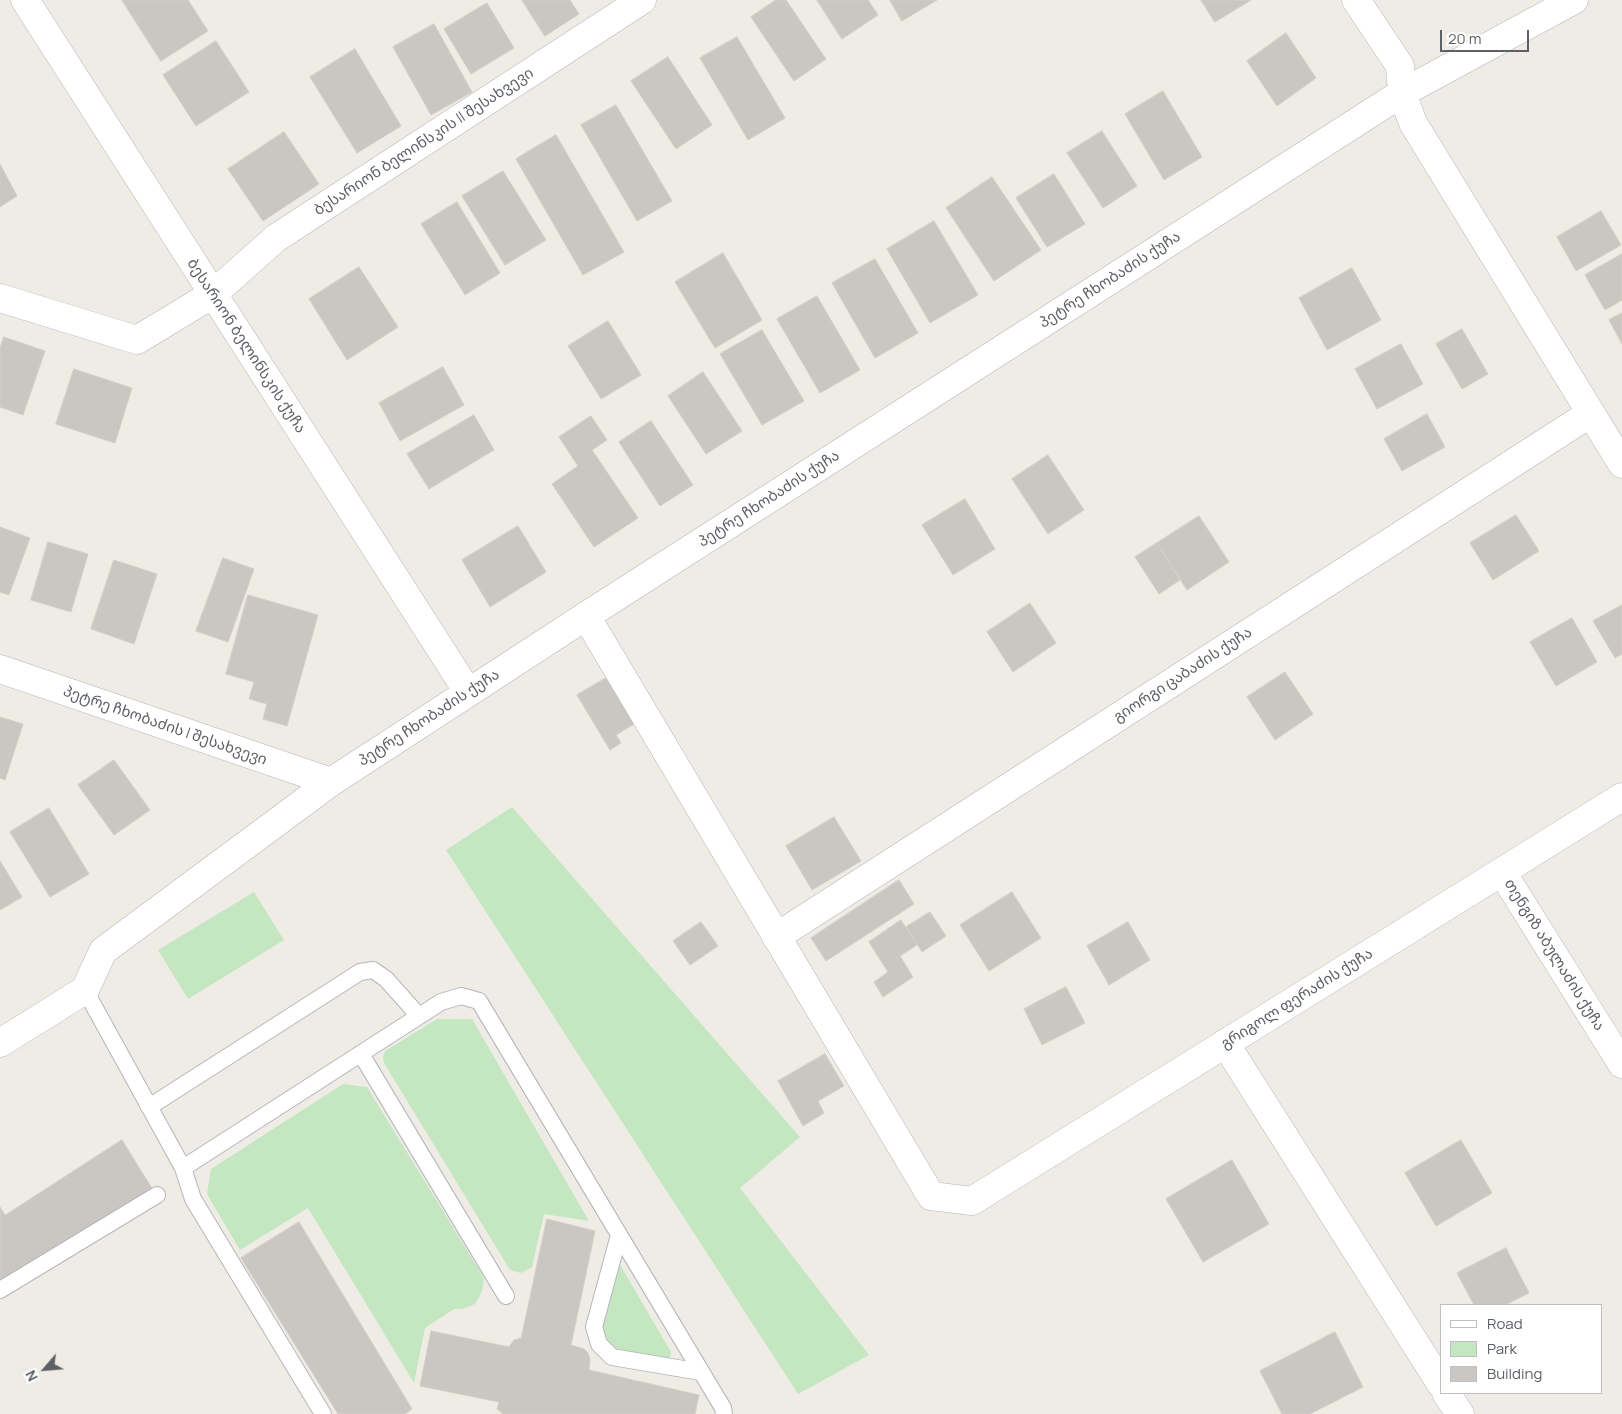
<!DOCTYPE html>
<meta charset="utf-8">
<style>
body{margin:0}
#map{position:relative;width:1622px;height:1414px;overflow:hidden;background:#efece5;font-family:Manrope,sans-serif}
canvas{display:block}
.legend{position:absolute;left:1440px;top:1304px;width:162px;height:90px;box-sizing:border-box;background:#fff;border:1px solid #bec0c2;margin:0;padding:6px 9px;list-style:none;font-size:15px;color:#5d6166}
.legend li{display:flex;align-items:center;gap:10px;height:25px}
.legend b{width:25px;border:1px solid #bec0c2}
.north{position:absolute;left:20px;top:1344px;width:50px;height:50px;-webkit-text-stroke:4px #fff;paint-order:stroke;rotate:243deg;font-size:14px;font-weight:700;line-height:20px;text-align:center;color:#5d6166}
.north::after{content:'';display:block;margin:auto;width:18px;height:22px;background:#5d6166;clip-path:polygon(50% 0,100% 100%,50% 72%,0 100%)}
.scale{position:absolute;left:1440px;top:30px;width:89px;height:22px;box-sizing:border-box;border:2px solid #5d6166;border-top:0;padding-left:6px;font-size:15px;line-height:18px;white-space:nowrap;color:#5d6166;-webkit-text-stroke:4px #fff;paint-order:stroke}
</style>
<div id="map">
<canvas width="1622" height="1414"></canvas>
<ul class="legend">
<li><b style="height:6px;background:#fff"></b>Road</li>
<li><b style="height:14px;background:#c4e7c2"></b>Park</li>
<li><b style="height:14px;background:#cac7c2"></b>Building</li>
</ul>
<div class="north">N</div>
<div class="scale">20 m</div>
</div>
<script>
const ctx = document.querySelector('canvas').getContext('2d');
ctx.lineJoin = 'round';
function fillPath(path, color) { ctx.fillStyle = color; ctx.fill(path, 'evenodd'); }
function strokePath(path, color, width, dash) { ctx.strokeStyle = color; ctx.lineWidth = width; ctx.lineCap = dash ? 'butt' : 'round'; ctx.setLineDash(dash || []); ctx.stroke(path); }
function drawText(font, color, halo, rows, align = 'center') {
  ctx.font = font + ' Manrope,"Noto Sans Georgian",sans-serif'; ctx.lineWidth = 5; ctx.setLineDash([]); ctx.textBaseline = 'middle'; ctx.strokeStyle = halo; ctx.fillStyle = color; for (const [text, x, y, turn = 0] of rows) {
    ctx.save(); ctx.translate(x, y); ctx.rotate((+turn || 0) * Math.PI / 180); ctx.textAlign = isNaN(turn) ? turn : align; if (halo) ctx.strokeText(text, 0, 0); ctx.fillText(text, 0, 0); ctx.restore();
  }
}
fillPath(new Path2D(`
 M 512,807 L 800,1137 L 740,1188 L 869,1355 L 798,1394 L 446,850 Z
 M 254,892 L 284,940 L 188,999 L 158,950 Z
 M 437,1019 L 472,1019 L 589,1221 L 544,1214 L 532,1267 L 521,1273 L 510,1270 L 384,1063 L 383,1057 L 385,1051 Z
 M 343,1084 L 367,1087 L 484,1278 L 482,1291 L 475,1304 L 463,1309 L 454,1309 L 425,1328 L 414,1383 L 308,1208 L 240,1250 L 207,1194 L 211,1169 Z
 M 619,1263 L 671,1352 L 670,1358 L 666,1362 L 617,1352 L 604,1339 L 599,1324 Z`), '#c4e7c2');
const building = new Path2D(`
 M 122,0 L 188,0 L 208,31 L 161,61 Z
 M 522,0 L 570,0 L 579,14 L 545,36 Z
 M 776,0 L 786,0 L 826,59 L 794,81 L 751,17 Z
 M 817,0 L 868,0 L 878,15 L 842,39 Z
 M 890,0 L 937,0 L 902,21 Z
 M 1201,0 L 1251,0 L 1215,22 Z
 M 487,3 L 514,48 L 471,74 L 444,29 Z
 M 434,24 L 472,92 L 431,115 L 393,47 Z
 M 1286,33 L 1316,78 L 1277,106 L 1247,61 Z
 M 737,37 L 785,118 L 748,140 L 700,58 Z
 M 216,41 L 249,92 L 196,126 L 163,75 Z
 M 355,49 L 401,126 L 357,153 L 310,77 Z
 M 668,57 L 712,125 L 676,149 L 631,81 Z
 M 1163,91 L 1202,157 L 1164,180 L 1125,114 Z
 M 616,105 L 672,201 L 637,221 L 581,125 Z
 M 1102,131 L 1137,186 L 1103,208 L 1067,153 Z
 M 284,132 L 319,184 L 263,221 L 228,169 Z
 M 556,135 L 624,252 L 583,275 L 516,159 Z
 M 0,164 L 17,196 L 0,207 Z
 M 503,171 L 546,240 L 505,265 L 462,196 Z
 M 1054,174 L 1085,224 L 1047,247 L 1016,198 Z
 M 992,177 L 1041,250 L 994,281 L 946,208 Z
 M 457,202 L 500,273 L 465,295 L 421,224 Z
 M 1601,211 L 1621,245 L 1576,271 L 1557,237 Z
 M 934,221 L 978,295 L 930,323 L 887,249 Z
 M 723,253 L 762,320 L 715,348 L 675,282 Z
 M 1622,254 L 1622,300 L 1605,310 L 1585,275 Z
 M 875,259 L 918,333 L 875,358 L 832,283 Z
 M 359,267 L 398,327 L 347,360 L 309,299 Z
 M 1352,268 L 1381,320 L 1327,350 L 1299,298 Z
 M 817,296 L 860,370 L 820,393 L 777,319 Z
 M 1622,313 L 1622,344 L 1609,320 Z
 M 608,321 L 641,375 L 601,399 L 568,346 Z
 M 1462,329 L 1488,374 L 1462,389 L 1436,344 Z
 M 762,330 L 804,401 L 762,425 L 720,354 Z
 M 4,337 L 45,351 L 23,415 L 0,407 L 0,348 Z
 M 1401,344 L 1423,384 L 1377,409 L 1355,369 Z
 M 443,367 L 464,405 L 400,441 L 379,403 Z
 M 74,369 L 132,388 L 115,443 L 56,424 Z
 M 703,372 L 742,431 L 706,454 L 668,396 Z
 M 1427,414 L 1445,447 L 1402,471 L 1384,439 Z
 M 474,415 L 494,450 L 429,489 L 407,454 Z
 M 591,416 L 607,440 L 592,450 L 638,518 L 594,547 L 552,484 L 578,466 L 559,437 Z
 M 651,421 L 693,485 L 660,506 L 619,442 Z
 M 1048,455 L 1084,510 L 1048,534 L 1012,479 Z
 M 965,499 L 995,549 L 953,575 L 922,525 Z
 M 1516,515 L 1539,551 L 1493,580 L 1470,543 Z
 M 1199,516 L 1229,562 L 1187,590 L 1157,543 Z
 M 518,526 L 546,572 L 490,607 L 462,560 Z
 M 0,527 L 30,538 L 9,595 L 0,592 Z
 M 48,542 L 88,554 L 71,612 L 31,600 Z
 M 1157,543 L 1180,580 L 1159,594 L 1135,557 Z
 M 223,558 L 254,569 L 228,642 L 196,631 Z
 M 114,560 L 157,574 L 134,644 L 91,629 Z
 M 248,595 L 318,615 L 287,726 L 263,719 L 267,704 L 249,699 L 254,682 L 226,674 Z
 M 1030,603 L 1056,643 L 1013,672 L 987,632 Z
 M 1622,605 L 1622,654 L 1615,658 L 1593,621 Z
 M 1572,618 L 1597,662 L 1556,686 L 1530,642 Z
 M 1285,672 L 1313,714 L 1275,740 L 1247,697 Z
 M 606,678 L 634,724 L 616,735 L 621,743 L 610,750 L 577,695 Z
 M 0,717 L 23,724 L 5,780 L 0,778 Z
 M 114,760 L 150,810 L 114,835 L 78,785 Z
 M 49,808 L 89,874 L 50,897 L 10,832 Z
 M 834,817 L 861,861 L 812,890 L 786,846 Z
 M 0,861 L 22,897 L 0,910 Z
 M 899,880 L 914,904 L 826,961 L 811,938 Z
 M 1012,892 L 1041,938 L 989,971 L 960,925 Z
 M 930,912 L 946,936 L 922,952 L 906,927 Z
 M 901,920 L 917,945 L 900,956 L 913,977 L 883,997 L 874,982 L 888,972 L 869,942 Z
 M 701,922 L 718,946 L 690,965 L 673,941 Z
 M 1128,922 L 1150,960 L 1109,985 L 1087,946 Z
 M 1066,987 L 1085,1023 L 1042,1045 L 1024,1009 Z
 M 825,1054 L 844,1086 L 818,1101 L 824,1113 L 803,1126 L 778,1081 Z
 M 122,1140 L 153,1190 L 0,1287 L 0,1207 L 5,1215 Z
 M 1461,1140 L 1492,1193 L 1436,1226 L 1405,1173 Z
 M 1232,1160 L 1269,1224 L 1203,1262 L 1166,1199 Z
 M 547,1219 L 595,1231 L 571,1345 L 584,1349 L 588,1353 L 590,1359 L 589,1370 L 699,1395 L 695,1414 L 503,1414 L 497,1409 L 499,1402 L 420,1386 L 431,1331 L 509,1347 L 514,1340 L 521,1338 Z
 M 299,1222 L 412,1409 L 405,1414 L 338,1414 L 241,1258 Z
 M 1506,1248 L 1529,1293 L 1505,1305 L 1474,1305 L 1457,1273 Z
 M 1335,1332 L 1363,1387 L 1310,1414 L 1282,1414 L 1260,1371 Z`);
fillPath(building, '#cac7c2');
strokePath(building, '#d4cec3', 1);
const service = new Path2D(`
 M 85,990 L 183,1168 L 441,1002 L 461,996 L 479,1001 L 723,1408 L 724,1414
 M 361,1054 L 506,1296
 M 149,1107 L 360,972 L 373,970 L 386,979 L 419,1016
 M 183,1168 L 193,1199 L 323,1414
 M 619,1235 L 594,1327 L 599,1344 L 612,1357 L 701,1372
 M 0,1290 L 157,1195`);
const minor = new Path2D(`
 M 25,0 L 468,692
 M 1574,0 L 1402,93 L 1413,123 L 1622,464
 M 0,298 L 137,340 L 213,294 L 276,238 L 642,0
 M 586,616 L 931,1196 L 972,1201 L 1622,797
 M 0,669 L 331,782
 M 1502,872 L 1622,1064
 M 776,937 L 1591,413
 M 1225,1043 L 1441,1384
 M 1446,1393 L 1460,1414`);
const tertiary = new Path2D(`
 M 0,1043 L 85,990 L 103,951 L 331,782 L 586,616 L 1402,93 L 1400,66 L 1356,0`);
strokePath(service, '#b3b6ba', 18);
strokePath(minor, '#b3b6ba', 29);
strokePath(tertiary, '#b3b6ba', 29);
strokePath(service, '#fff', 16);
strokePath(minor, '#fff', 28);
strokePath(tertiary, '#fff', 28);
drawText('15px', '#5d6166', '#fff', [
 ["ბესარიონ ბელინსკის II შესახვევი",424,142,-33],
 ["პეტრე ჩხობაძის ქუჩა",1110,280,-33],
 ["ბესარიონ ბელინსკის ქუჩა",246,346,57],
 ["პეტრე ჩხობაძის ქუჩა",769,499,-33],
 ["გიორგი ცაბაძის ქუჩა",1183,675,-33],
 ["პეტრე ჩხობაძის ქუჩა",429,718,-33],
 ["პეტრე ჩხობაძის I შესახვევი",165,726,19],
 ["თენგიზ აბულაძის ქუჩა",1554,955,58],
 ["გრიგოლ ფერაძის ქუჩა",1297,999,-32]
]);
</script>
